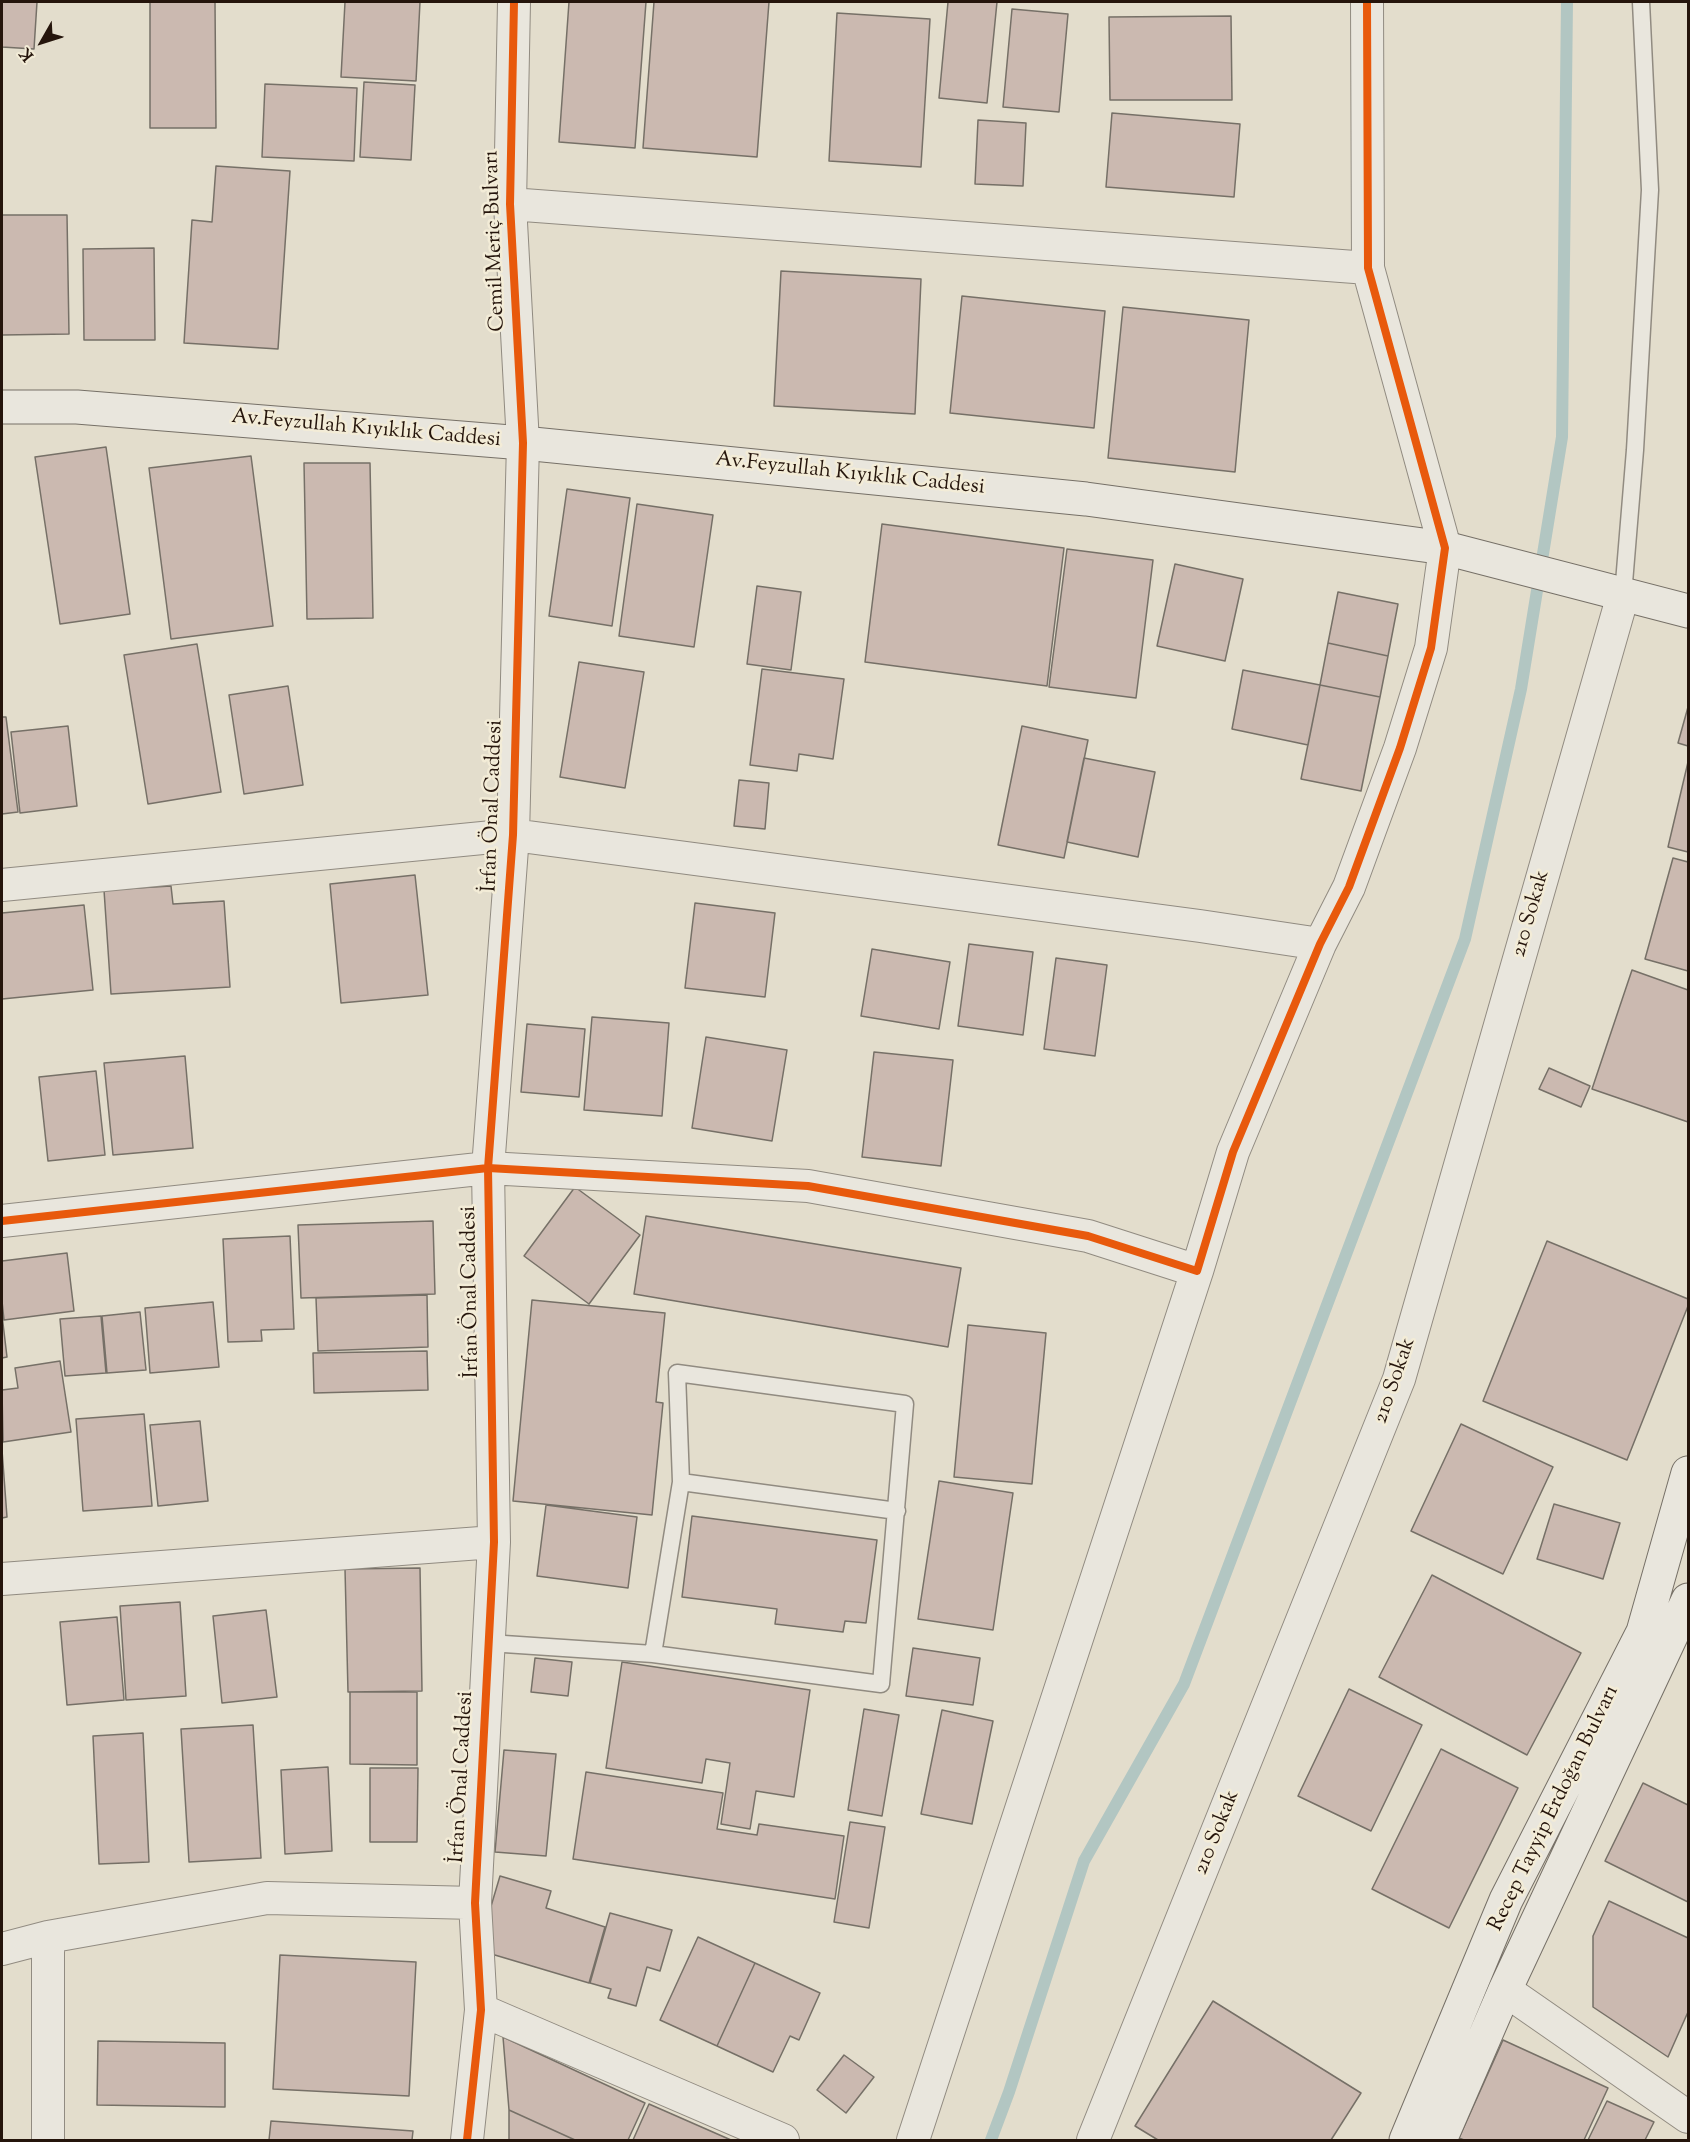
<!DOCTYPE html>
<meta charset="utf-8">
<style>
body{margin:0}
#map{position:relative;width:1690px;height:2142px;overflow:hidden;background:#e3ddcc;font-family:"Sorts Mill Goudy",serif}
canvas{display:block}
.frame{position:absolute;inset:0;border:3px solid #25150c;pointer-events:none}
.north{position:absolute;left:12px;top:12px;width:60px;height:60px;-webkit-text-stroke:4px #f3ecd7;paint-order:stroke;rotate:231deg;font-size:16px;font-weight:700;line-height:24px;text-align:center;color:#25150c}
.north::after{content:'';display:block;margin:auto;width:21px;height:27px;background:#25150c;clip-path:polygon(50% 0,100% 100%,50% 72%,0 100%)}
</style>
<div id="map">
<canvas width="1690" height="2142"></canvas>
<div class="frame"></div>
<div class="north">K</div>
</div>
<script>
const ctx = document.querySelector('canvas').getContext('2d');
ctx.lineJoin = 'round';
function strokePath(path, color, width, dash) { ctx.strokeStyle = color; ctx.lineWidth = width; ctx.lineCap = dash ? 'butt' : 'round'; ctx.setLineDash(dash || []); ctx.stroke(path); }
function fillPath(path, color) { ctx.fillStyle = color; ctx.fill(path, 'evenodd'); }
function drawText(font, color, halo, rows, align = 'center') {
  ctx.font = font + ' "Sorts Mill Goudy",serif'; ctx.lineWidth = 5; ctx.setLineDash([]); ctx.textBaseline = 'middle'; ctx.strokeStyle = halo; ctx.fillStyle = color; for (const [text, x, y, turn = 0] of rows) {
    ctx.save(); ctx.translate(x, y); ctx.rotate((+turn || 0) * Math.PI / 180); ctx.textAlign = isNaN(turn) ? turn : align; if (halo) ctx.strokeText(text, 0, 0); ctx.fillText(text, 0, 0); ctx.restore();
  }
}
strokePath(new Path2D(`
 M 991,2140 L 1009,2092 L 1084,1861 L 1184,1684 L 1465,939 L 1521,689 L 1562,437 L 1567,2`), '#b2c6c2', 12);
const building = new Path2D(`
 M 2,2 L 37,2 L 34,49 L 2,47 Z
 M 150,2 L 215,2 L 216,128 L 150,128 Z
 M 345,2 L 420,2 L 416,81 L 341,77 Z
 M 569,2 L 646,2 L 635,148 L 559,142 Z
 M 654,2 L 769,2 L 757,157 L 643,148 Z
 M 948,2 L 997,2 L 987,103 L 939,98 Z
 M 1012,9 L 1068,14 L 1059,112 L 1003,107 Z
 M 837,13 L 930,19 L 921,167 L 829,161 Z
 M 1231,16 L 1232,100 L 1110,100 L 1109,17 Z
 M 364,82 L 415,85 L 411,160 L 360,157 Z
 M 265,84 L 357,88 L 354,161 L 262,157 Z
 M 1112,113 L 1240,124 L 1234,197 L 1106,187 Z
 M 978,120 L 1026,123 L 1023,186 L 975,184 Z
 M 216,166 L 290,171 L 278,349 L 184,343 L 192,220 L 212,222 Z
 M 2,215 L 67,215 L 69,334 L 2,335 Z
 M 154,248 L 155,340 L 84,340 L 83,249 Z
 M 781,271 L 921,279 L 915,414 L 774,406 Z
 M 962,296 L 1105,311 L 1094,428 L 950,413 Z
 M 1123,307 L 1249,320 L 1235,472 L 1108,458 Z
 M 106,447 L 130,614 L 60,624 L 35,457 Z
 M 251,456 L 273,626 L 171,639 L 149,468 Z
 M 304,463 L 370,463 L 373,618 L 307,619 Z
 M 567,489 L 630,498 L 612,626 L 549,616 Z
 M 637,504 L 713,515 L 694,647 L 619,636 Z
 M 882,524 L 1064,548 L 1047,686 L 865,662 Z
 M 1067,549 L 1153,560 L 1136,698 L 1049,687 Z
 M 1175,564 L 1243,579 L 1225,661 L 1157,646 Z
 M 757,586 L 801,592 L 791,670 L 747,664 Z
 M 1338,592 L 1398,604 L 1388,656 L 1328,643 Z
 M 1328,643 L 1388,656 L 1380,697 L 1320,685 Z
 M 197,644 L 221,792 L 148,804 L 124,655 Z
 M 579,662 L 644,672 L 625,788 L 560,777 Z
 M 762,669 L 844,679 L 833,759 L 799,754 L 797,771 L 750,765 Z
 M 1243,670 L 1320,685 L 1308,745 L 1232,729 Z
 M 1320,685 L 1380,697 L 1361,791 L 1301,779 Z
 M 288,686 L 303,785 L 244,794 L 229,695 Z
 M 1688,707 L 1688,746 L 1678,743 Z
 M 2,717 L 6,717 L 18,812 L 2,814 Z
 M 68,726 L 77,806 L 20,813 L 11,732 Z
 M 1022,726 L 1088,740 L 1064,858 L 998,845 Z
 M 1084,758 L 1155,772 L 1138,857 L 1067,842 Z
 M 1688,762 L 1688,852 L 1668,847 Z
 M 739,780 L 769,783 L 765,829 L 734,826 Z
 M 1673,858 L 1688,862 L 1688,971 L 1645,959 Z
 M 415,875 L 428,995 L 341,1003 L 330,884 Z
 M 171,886 L 173,904 L 224,901 L 230,987 L 111,994 L 104,890 Z
 M 695,903 L 775,913 L 765,997 L 685,988 Z
 M 84,905 L 93,990 L 2,999 L 2,913 Z
 M 969,944 L 1033,952 L 1023,1035 L 958,1026 Z
 M 872,949 L 950,962 L 939,1029 L 861,1016 Z
 M 1056,958 L 1107,965 L 1095,1056 L 1044,1049 Z
 M 1632,970 L 1688,990 L 1688,1122 L 1592,1089 Z
 M 592,1017 L 669,1023 L 662,1116 L 584,1110 Z
 M 527,1024 L 585,1029 L 579,1097 L 521,1092 Z
 M 706,1037 L 787,1050 L 772,1141 L 692,1128 Z
 M 874,1052 L 953,1060 L 941,1166 L 862,1157 Z
 M 185,1056 L 193,1148 L 113,1155 L 104,1063 Z
 M 1549,1068 L 1590,1086 L 1581,1107 L 1539,1089 Z
 M 96,1071 L 105,1155 L 48,1161 L 39,1077 Z
 M 575,1187 L 640,1235 L 589,1304 L 524,1256 Z
 M 646,1216 L 961,1268 L 948,1347 L 634,1294 Z
 M 433,1221 L 435,1294 L 301,1298 L 298,1225 Z
 M 290,1236 L 294,1329 L 261,1330 L 262,1341 L 228,1342 L 223,1239 Z
 M 1547,1241 L 1688,1299 L 1688,1306 L 1627,1460 L 1483,1401 Z
 M 67,1253 L 74,1311 L 4,1320 L 2,1301 L 2,1261 Z
 M 427,1295 L 428,1347 L 318,1351 L 316,1298 Z
 M 532,1300 L 665,1313 L 656,1402 L 663,1403 L 652,1515 L 513,1501 Z
 M 213,1302 L 219,1367 L 150,1373 L 145,1308 Z
 M 140,1312 L 146,1370 L 107,1373 L 102,1316 Z
 M 2,1315 L 7,1357 L 2,1358 Z
 M 101,1316 L 106,1373 L 65,1376 L 60,1319 Z
 M 968,1325 L 1046,1333 L 1032,1484 L 954,1477 Z
 M 427,1351 L 428,1390 L 314,1393 L 313,1353 Z
 M 60,1361 L 71,1432 L 3,1442 L 2,1390 L 18,1388 L 15,1368 Z
 M 144,1414 L 152,1506 L 83,1511 L 76,1419 Z
 M 200,1421 L 208,1501 L 158,1506 L 150,1425 Z
 M 1461,1424 L 1553,1467 L 1503,1574 L 1411,1531 Z
 M 2,1450 L 7,1517 L 2,1518 Z
 M 939,1481 L 1013,1493 L 993,1630 L 918,1619 Z
 M 1554,1504 L 1620,1523 L 1603,1579 L 1537,1559 Z
 M 546,1505 L 637,1517 L 628,1588 L 537,1576 Z
 M 692,1516 L 877,1540 L 866,1623 L 845,1621 L 843,1632 L 775,1624 L 777,1609 L 682,1597 Z
 M 420,1568 L 422,1691 L 348,1692 L 345,1569 Z
 M 1432,1575 L 1581,1653 L 1527,1755 L 1379,1677 Z
 M 180,1602 L 186,1696 L 126,1700 L 120,1606 Z
 M 266,1610 L 277,1697 L 222,1703 L 213,1616 Z
 M 117,1617 L 124,1700 L 67,1705 L 60,1622 Z
 M 913,1648 L 980,1658 L 973,1705 L 906,1696 Z
 M 535,1658 L 572,1662 L 568,1696 L 531,1692 Z
 M 622,1662 L 810,1690 L 794,1797 L 756,1791 L 750,1829 L 721,1824 L 730,1763 L 706,1759 L 702,1783 L 606,1768 Z
 M 1349,1689 L 1422,1725 L 1371,1831 L 1298,1796 Z
 M 350,1692 L 417,1692 L 417,1765 L 350,1764 Z
 M 864,1709 L 899,1715 L 882,1816 L 848,1810 Z
 M 942,1710 L 993,1721 L 972,1824 L 921,1814 Z
 M 253,1725 L 261,1858 L 189,1862 L 181,1729 Z
 M 143,1733 L 149,1862 L 99,1864 L 93,1736 Z
 M 1441,1749 L 1518,1788 L 1449,1928 L 1372,1889 Z
 M 504,1750 L 556,1754 L 546,1856 L 495,1852 Z
 M 328,1767 L 332,1851 L 285,1854 L 281,1770 Z
 M 370,1768 L 418,1768 L 417,1842 L 370,1842 Z
 M 586,1772 L 723,1793 L 717,1829 L 757,1835 L 759,1824 L 844,1836 L 835,1899 L 573,1859 Z
 M 1643,1783 L 1688,1805 L 1688,1902 L 1605,1861 Z
 M 850,1822 L 885,1827 L 869,1928 L 834,1922 Z
 M 500,1876 L 551,1891 L 546,1908 L 605,1927 L 589,1983 L 478,1950 Z
 M 1609,1901 L 1688,1938 L 1688,2012 L 1668,2057 L 1593,2007 L 1593,1936 Z
 M 610,1913 L 672,1930 L 660,1971 L 647,1967 L 636,2006 L 608,1998 L 611,1989 L 590,1983 Z
 M 698,1937 L 755,1963 L 717,2046 L 660,2020 Z
 M 280,1955 L 416,1962 L 409,2096 L 273,2089 Z
 M 755,1963 L 820,1993 L 799,2040 L 790,2036 L 773,2072 L 717,2046 Z
 M 1213,2001 L 1361,2093 L 1331,2140 L 1158,2140 L 1135,2126 Z
 M 503,2037 L 645,2103 L 628,2140 L 575,2140 L 509,2110 Z
 M 1503,2040 L 1608,2088 L 1584,2140 L 1464,2140 L 1459,2138 Z
 M 98,2041 L 225,2043 L 225,2107 L 97,2105 Z
 M 844,2055 L 874,2077 L 846,2113 L 817,2090 Z
 M 1607,2101 L 1654,2122 L 1645,2140 L 1588,2140 Z
 M 649,2104 L 731,2140 L 633,2140 Z
 M 509,2110 L 575,2140 L 509,2140 Z
 M 271,2121 L 413,2131 L 412,2140 L 269,2140 Z`);
fillPath(building, '#cbb9b0');
strokePath(building, '#767067', 1.5);
const lane = new Path2D(`
 M 1623,595 L 1635,450 L 1650,190 L 1641,2
 M 681,1482 L 897,1511
 M 489,1643 L 653,1654 L 881,1684 L 905,1404 L 677,1373 L 681,1482 L 653,1654`);
const street = new Path2D(`
 M 510,204 L 1368,268
 M 2,885 L 513,835 L 1200,926 L 1320,944
 M 2,1221 L 488,1168 L 808,1186 L 1088,1236 L 1197,1271 L 1233,1152 L 1320,944 L 1349,887 L 1400,748 L 1431,648 L 1445,548 L 1368,268 L 1367,2
 M 2,1579 L 494,1542
 M 2,1949 L 48,1937 L 267,1898 L 475,1903
 M 1505,1990 L 1688,2117
 M 481,2010 L 783,2140
 M 48,2140 L 48,1937
 M 467,2140 L 481,2010 L 475,1903 L 494,1542 L 488,1168 L 513,835 L 523,443 L 510,204 L 514,2
 M 913,2140 L 1197,1271
 M 1093,2140 L 1399,1379 L 1623,595`);
const secondary = new Path2D(`
 M 2,407 L 77,407 L 523,443 L 1086,499 L 1445,548 L 1688,611
 M 1406,2140 L 1506,1900 L 1643,1632 L 1688,1473
 M 1440,2140 L 1505,1990 L 1688,1600`);
strokePath(lane, '#918b81', 19);
strokePath(street, '#918b81', 34);
strokePath(secondary, '#767067', 35);
strokePath(lane, '#e9e6dd', 16);
strokePath(street, '#e9e6dd', 32);
strokePath(secondary, '#e9e6dd', 33);
strokePath(new Path2D(`
 M 2,1221 L 488,1168 L 808,1186 L 1088,1236 L 1197,1271 L 1233,1152 L 1320,944 L 1349,887 L 1400,748 L 1431,648 L 1445,548 L 1368,268 L 1367,2
 M 467,2140 L 481,2010 L 475,1903 L 494,1542 L 488,1168 L 513,835 L 523,443 L 510,204 L 514,2`), '#e8590c', 8);
drawText('21px', '#25150c', '#f3ecd7', [
 ["Cemil Meriç Bulvarı",496,241,-92],
 ["Av.Feyzullah Kıyıklık Caddesi",366,430,5],
 ["Av.Feyzullah Kıyıklık Caddesi",850,475,6],
 ["İrfan Önal Caddesi",494,806,-88],
 ["210 Sokak",1532,914,-74],
 ["İrfan Önal Caddesi",472,1292,-91],
 ["210 Sokak",1396,1381,-71],
 ["İrfan Önal Caddesi",463,1777,-87],
 ["Recep Tayyip Erdoğan Bulvarı",1555,1809,-64],
 ["210 Sokak",1218,1833,-68]
]);
</script>
